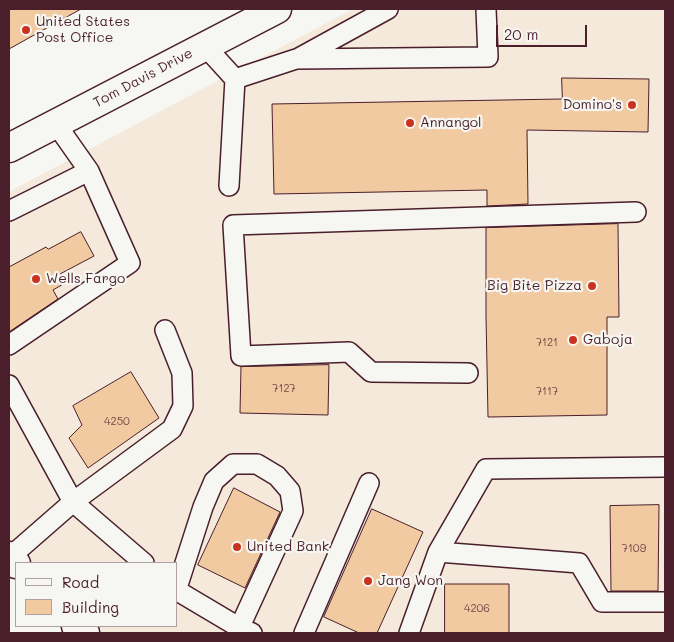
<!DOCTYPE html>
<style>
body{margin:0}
#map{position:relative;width:674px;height:642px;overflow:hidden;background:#f6f6f2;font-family:Mali,sans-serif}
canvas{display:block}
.frame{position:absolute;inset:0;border:10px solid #4a1f2b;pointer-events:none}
.legend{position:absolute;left:15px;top:562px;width:162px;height:65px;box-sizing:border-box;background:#f6f6f2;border:1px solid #b1a0a2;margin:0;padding:6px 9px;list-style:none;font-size:15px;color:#4a1f2b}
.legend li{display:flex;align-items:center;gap:10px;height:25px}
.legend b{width:25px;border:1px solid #b1a0a2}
.scale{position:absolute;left:496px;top:25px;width:91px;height:22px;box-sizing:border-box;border:2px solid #4a1f2b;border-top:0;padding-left:6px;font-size:15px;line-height:18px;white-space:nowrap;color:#4a1f2b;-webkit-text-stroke:4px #f6f6f2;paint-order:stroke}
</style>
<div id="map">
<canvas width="674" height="642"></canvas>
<div class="frame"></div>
<ul class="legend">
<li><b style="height:6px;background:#f6f6f2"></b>Road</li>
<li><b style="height:14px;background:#f1caa1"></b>Building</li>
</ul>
<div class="scale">20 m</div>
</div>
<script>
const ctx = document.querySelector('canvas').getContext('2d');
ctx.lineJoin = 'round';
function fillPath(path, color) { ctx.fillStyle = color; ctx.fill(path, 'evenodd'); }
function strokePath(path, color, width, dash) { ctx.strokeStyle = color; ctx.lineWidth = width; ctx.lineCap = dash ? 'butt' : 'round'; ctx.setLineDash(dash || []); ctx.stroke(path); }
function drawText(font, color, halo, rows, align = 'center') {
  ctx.font = font + ' Mali,sans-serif'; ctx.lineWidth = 4.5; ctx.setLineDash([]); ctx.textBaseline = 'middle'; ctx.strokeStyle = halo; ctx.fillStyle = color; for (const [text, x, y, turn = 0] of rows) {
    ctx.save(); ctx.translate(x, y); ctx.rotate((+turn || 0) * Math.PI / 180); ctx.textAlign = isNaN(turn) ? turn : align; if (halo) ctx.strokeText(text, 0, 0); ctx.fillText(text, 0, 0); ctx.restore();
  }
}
fillPath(new Path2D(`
 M 353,9 L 665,9 L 665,633 L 100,633 L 92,626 L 176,626 L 176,563 L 26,563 L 9,542 L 9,192 Z`), '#f4e9da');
const building = new Path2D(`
 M 9,9 L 81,9 L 9,49 Z
 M 562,78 L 649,79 L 648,132 L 527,130 L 528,204 L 487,206 L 487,190 L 274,194 L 272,104 L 562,99 Z
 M 618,224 L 619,317 L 607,317 L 607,415 L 488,417 L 486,316 L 486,228 Z
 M 81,232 L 94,256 L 60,274 L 65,283 L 53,290 L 58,299 L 9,332 L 9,267 L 46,247 L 48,249 Z
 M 329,365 L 328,415 L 240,413 L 241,367 Z
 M 131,372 L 159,418 L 88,468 L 69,438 L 82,425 L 73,406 Z
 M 234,488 L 280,512 L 245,588 L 198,565 Z
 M 659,505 L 658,591 L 611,591 L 610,506 Z
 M 372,509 L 423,532 L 377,633 L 359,633 L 324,617 Z
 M 445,584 L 509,584 L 509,633 L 445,633 Z`);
fillPath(building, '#f1caa1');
strokePath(building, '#4a1f2b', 1);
const service = new Path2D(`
 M 205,46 L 235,79
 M 297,59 L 388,9
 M 229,186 L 235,79 L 296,59 L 488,57 L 486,9
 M 9,211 L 89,171 L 56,124
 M 9,345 L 130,263 L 89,171
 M 468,373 L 371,372 L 349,352 L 241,356 L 233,225 L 636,212
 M 9,385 L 73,502 L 144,563
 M 665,467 L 486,469 L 438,552 L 579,563 L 602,602 L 665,602
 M 10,557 L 73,502 L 172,429 L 183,406 L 182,373 L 165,330
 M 176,590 L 240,628 L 252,633
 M 176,591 L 203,507 L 214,481 L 233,464 L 257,464 L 277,476 L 290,491 L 293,511 L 237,633
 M 304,633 L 369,483
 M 409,633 L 438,552`);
const minor = new Path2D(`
 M 9,148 L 277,9`);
const tertiary = new Path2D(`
 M 9,556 L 16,564
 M 76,626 L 85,633`);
strokePath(service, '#4a1f2b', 22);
strokePath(minor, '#4a1f2b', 31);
strokePath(tertiary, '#4a1f2b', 31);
strokePath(service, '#f6f6f2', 19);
strokePath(minor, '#f6f6f2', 28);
strokePath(tertiary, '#f6f6f2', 28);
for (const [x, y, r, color] of [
 [26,30,5,"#c8321e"],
 [632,105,5,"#c8321e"],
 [410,123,5,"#c8321e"],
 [36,279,5,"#c8321e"],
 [592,286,5,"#c8321e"],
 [573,340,5,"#c8321e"],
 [237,547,5,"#c8321e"],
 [368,581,5,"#c8321e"]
]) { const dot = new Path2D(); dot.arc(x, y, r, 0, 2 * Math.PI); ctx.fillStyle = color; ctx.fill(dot); strokePath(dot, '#f6f6f2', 2); }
drawText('11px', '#744a48', null, [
 ["7121",547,343],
 ["7127",284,389],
 ["7117",547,392],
 ["4250",117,422],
 ["7109",634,549],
 ["4206",477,609]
]);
drawText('14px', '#4a1f2b', '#f6f6f2', [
 ["United States",36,22],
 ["Post Office",36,38],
 ["Domino's",622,105,"right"],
 ["Annangol",420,123],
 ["Wells Fargo",46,279],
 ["Big Bite Pizza",582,286,"right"],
 ["Gaboja",583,340],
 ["United Bank",247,547],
 ["Jang Won",378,581]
], 'left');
drawText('14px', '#4a1f2b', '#f6f6f2', [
 ["Tom Davis Drive",143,78,-28]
]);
</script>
